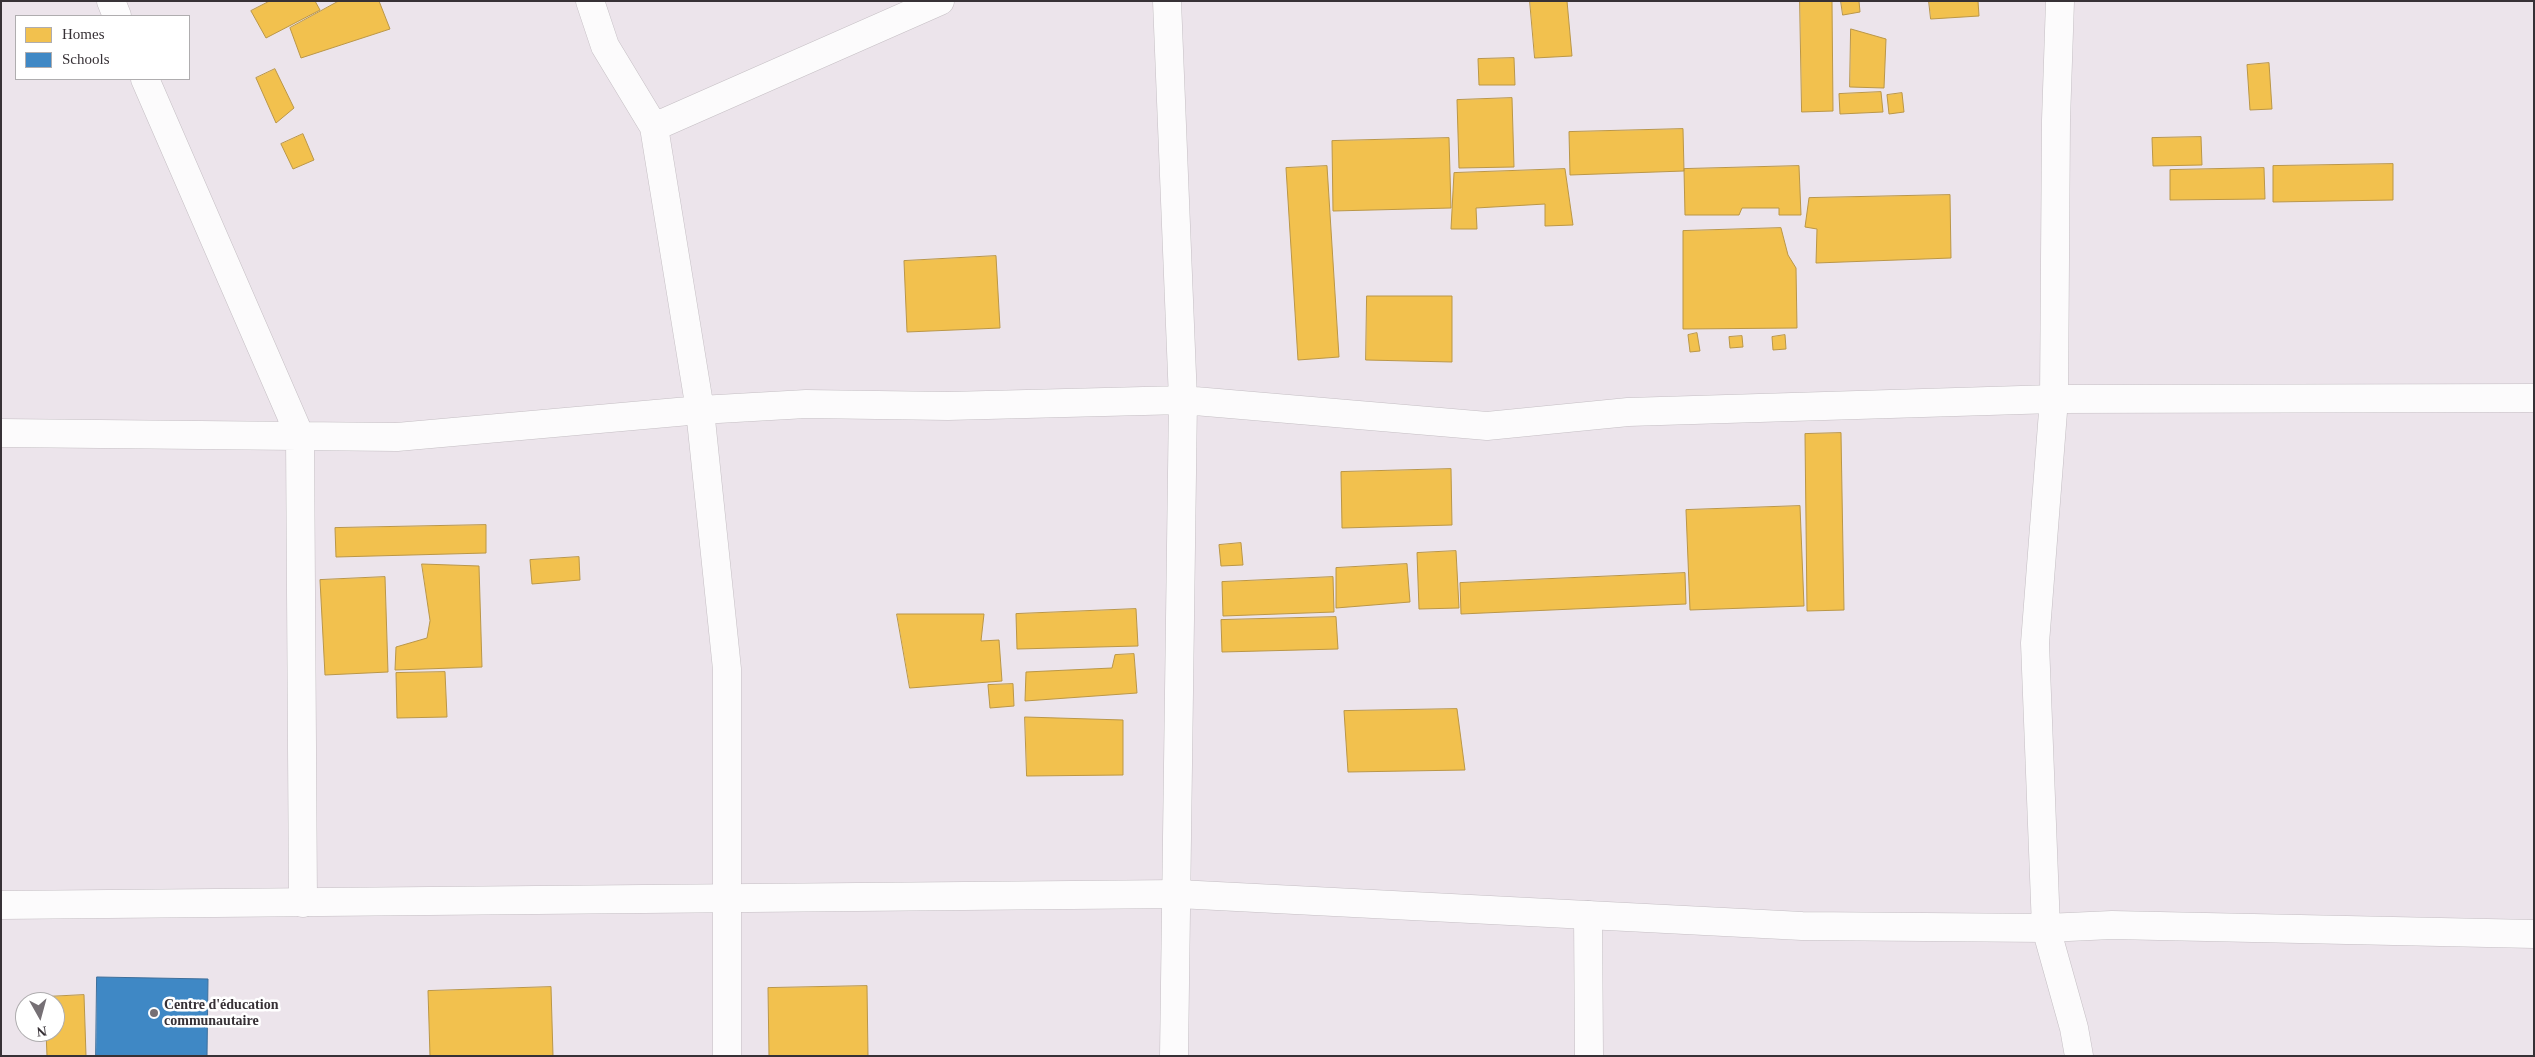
<!DOCTYPE html>
<meta charset="utf-8">
<style>
body{margin:0}
#map{position:relative;width:2535px;height:1057px;overflow:hidden;background:#ece4eb;font-family:Georgia,serif}
canvas{display:block}
.frame{position:absolute;inset:0;border:2px solid #373136;pointer-events:none}
.legend{position:absolute;left:15px;top:15px;width:175px;height:65px;box-sizing:border-box;background:#fff;border:1px solid #afadaf;margin:0;padding:6px 9px;list-style:none;font-size:15px;color:#373136}
.legend li{display:flex;align-items:center;gap:10px;height:25px}
.legend b{width:25px;border:1px solid #afadaf}
.north{position:absolute;left:15px;top:992px;width:50px;height:50px;box-sizing:border-box;background:#fff;border:1px solid #afadaf;border-radius:50%;rotate:173deg;font-size:14px;font-weight:700;line-height:20px;text-align:center;color:#373136}
.north::after{content:'';display:block;margin:auto;width:18px;height:22px;background:#767075;clip-path:polygon(50% 0,100% 100%,50% 72%,0 100%)}
</style>
<div id="map">
<canvas width="2535" height="1057"></canvas>
<div class="frame"></div>
<ul class="legend">
<li><b style="height:14px;background:#f2c14e"></b>Homes</li>
<li><b style="height:14px;background:#3f88c5"></b>Schools</li>
</ul>
<div class="north">N</div>
</div>
<script>
const ctx = document.querySelector('canvas').getContext('2d');
ctx.lineJoin = 'round';
function fillPath(path, color) { ctx.fillStyle = color; ctx.fill(path, 'evenodd'); }
function strokePath(path, color, width, dash) { ctx.strokeStyle = color; ctx.lineWidth = width; ctx.lineCap = dash ? 'butt' : 'round'; ctx.setLineDash(dash || []); ctx.stroke(path); }
function drawText(font, color, halo, rows, align = 'center') {
  ctx.font = font + ' Georgia,serif'; ctx.lineWidth = 5; ctx.setLineDash([]); ctx.textBaseline = 'middle'; ctx.strokeStyle = halo; ctx.fillStyle = color; for (const [text, x, y, turn = 0] of rows) {
    ctx.save(); ctx.translate(x, y); ctx.rotate((+turn || 0) * Math.PI / 180); ctx.textAlign = isNaN(turn) ? turn : align; if (halo) ctx.strokeText(text, 0, 0); ctx.fillText(text, 0, 0); ctx.restore();
  }
}
const homes = new Path2D(`
 M 270,1 L 315,1 L 320,10 L 266,38 L 251,11 Z
 M 339,1 L 379,1 L 390,29 L 301,58 L 290,28 Z
 M 1530,1 L 1567,1 L 1572,56 L 1535,58 Z
 M 1800,1 L 1832,1 L 1833,111 L 1802,112 Z
 M 1841,1 L 1859,1 L 1860,12 L 1843,15 Z
 M 1929,1 L 1978,1 L 1979,16 L 1931,19 Z
 M 1851,29 L 1886,39 L 1884,88 L 1850,87 Z
 M 1514,58 L 1515,85 L 1479,85 L 1478,59 Z
 M 2269,63 L 2272,109 L 2250,110 L 2247,65 Z
 M 275,69 L 294,108 L 276,123 L 256,78 Z
 M 1881,92 L 1883,112 L 1840,114 L 1839,94 Z
 M 1902,93 L 1904,112 L 1889,114 L 1887,95 Z
 M 1512,98 L 1514,167 L 1459,168 L 1457,100 Z
 M 1683,129 L 1684,171 L 1570,175 L 1569,132 Z
 M 303,134 L 314,160 L 293,169 L 281,144 Z
 M 2201,137 L 2202,165 L 2153,166 L 2152,138 Z
 M 1449,138 L 1451,208 L 1333,211 L 1332,141 Z
 M 2393,164 L 2393,200 L 2273,202 L 2273,166 Z
 M 1327,166 L 1339,357 L 1298,360 L 1286,168 Z
 M 1799,166 L 1801,215 L 1779,215 L 1779,208 L 1742,208 L 1739,215 L 1685,215 L 1684,169 Z
 M 2264,168 L 2265,199 L 2170,200 L 2170,170 Z
 M 1565,169 L 1573,225 L 1545,226 L 1545,204 L 1476,208 L 1477,229 L 1451,229 L 1454,173 Z
 M 1950,195 L 1951,258 L 1816,263 L 1817,229 L 1805,227 L 1809,198 Z
 M 1781,228 L 1788,255 L 1796,268 L 1797,328 L 1683,329 L 1683,231 Z
 M 996,256 L 1000,328 L 907,332 L 904,261 Z
 M 1367,296 L 1452,296 L 1452,362 L 1366,360 Z
 M 1697,333 L 1700,351 L 1690,352 L 1688,335 Z
 M 1785,335 L 1786,349 L 1773,350 L 1772,337 Z
 M 1742,336 L 1743,347 L 1730,348 L 1729,337 Z
 M 1841,433 L 1844,610 L 1807,611 L 1805,434 Z
 M 1451,469 L 1452,525 L 1342,528 L 1341,472 Z
 M 1800,506 L 1804,606 L 1690,610 L 1686,510 Z
 M 486,525 L 486,553 L 336,557 L 335,528 Z
 M 1241,543 L 1243,565 L 1221,566 L 1219,545 Z
 M 1456,551 L 1459,608 L 1419,609 L 1417,553 Z
 M 579,557 L 580,580 L 532,584 L 530,560 Z
 M 422,564 L 479,566 L 482,667 L 395,670 L 396,647 L 427,638 L 430,621 Z
 M 1407,564 L 1410,602 L 1336,608 L 1336,568 Z
 M 1685,573 L 1686,604 L 1461,614 L 1460,583 Z
 M 385,577 L 388,672 L 325,675 L 320,580 Z
 M 1333,577 L 1334,612 L 1223,616 L 1222,582 Z
 M 1136,609 L 1138,646 L 1017,649 L 1016,614 Z
 M 897,614 L 984,614 L 981,641 L 999,640 L 1002,681 L 910,688 Z
 M 1336,617 L 1338,649 L 1222,652 L 1221,620 Z
 M 1134,654 L 1137,693 L 1025,701 L 1026,672 L 1112,668 L 1115,655 Z
 M 445,672 L 447,717 L 397,718 L 396,673 Z
 M 1013,684 L 1014,706 L 990,708 L 988,685 Z
 M 1457,709 L 1465,770 L 1348,772 L 1344,711 Z
 M 1025,717 L 1123,720 L 1123,775 L 1027,776 Z
 M 867,986 L 868,1056 L 769,1056 L 768,988 Z
 M 551,987 L 553,1056 L 430,1056 L 428,991 Z
 M 84,995 L 86,1056 L 47,1056 L 46,1032 L 55,1032 L 55,1002 L 45,1002 L 45,997 Z`);
fillPath(homes, '#f2c14e');
strokePath(homes, '#ba9647', 1);
const schools = new Path2D(`
 M 97,977 L 208,979 L 207,1056 L 96,1056 Z`);
fillPath(schools, '#3f88c5');
strokePath(schools, '#3d6e9a', 1);
const street = new Path2D(`
 M 111,1 L 117,16
 M 590,1 L 605,46 L 654,127 L 700,410 L 727,669 L 727,1056
 M 1167,1 L 1183,400 L 1174,1056
 M 145,79 L 300,436 L 303,903
 M 654,127 L 940,1
 M 1,433 L 397,437 L 700,410 L 806,404 L 948,406 L 1183,400 L 1487,426 L 1628,412 L 2054,399 L 2534,398
 M 1588,915 L 1589,1056
 M 2079,1056 L 2074,1028 L 2046,928 L 2112,925 L 2534,934`);
const secondary = new Path2D(`
 M 1,905 L 1178,894 L 1802,926 L 2046,928 L 2035,643 L 2054,399 L 2056,120 L 2060,1`);
strokePath(street, '#c4bec3', 29);
strokePath(secondary, '#c4bec3', 29);
strokePath(street, '#fcfbfc', 28);
strokePath(secondary, '#fcfbfc', 28);
for (const [x, y, r, color] of [
 [154,1013,5,"#767075"]
]) { const dot = new Path2D(); dot.arc(x, y, r, 0, 2 * Math.PI); ctx.fillStyle = color; ctx.fill(dot); strokePath(dot, '#fff', 2); }
drawText('bold 14px', '#373136', '#fff', [
 ["Centre d'éducation",164,1005],
 ["communautaire",164,1021]
], 'left');
</script>
